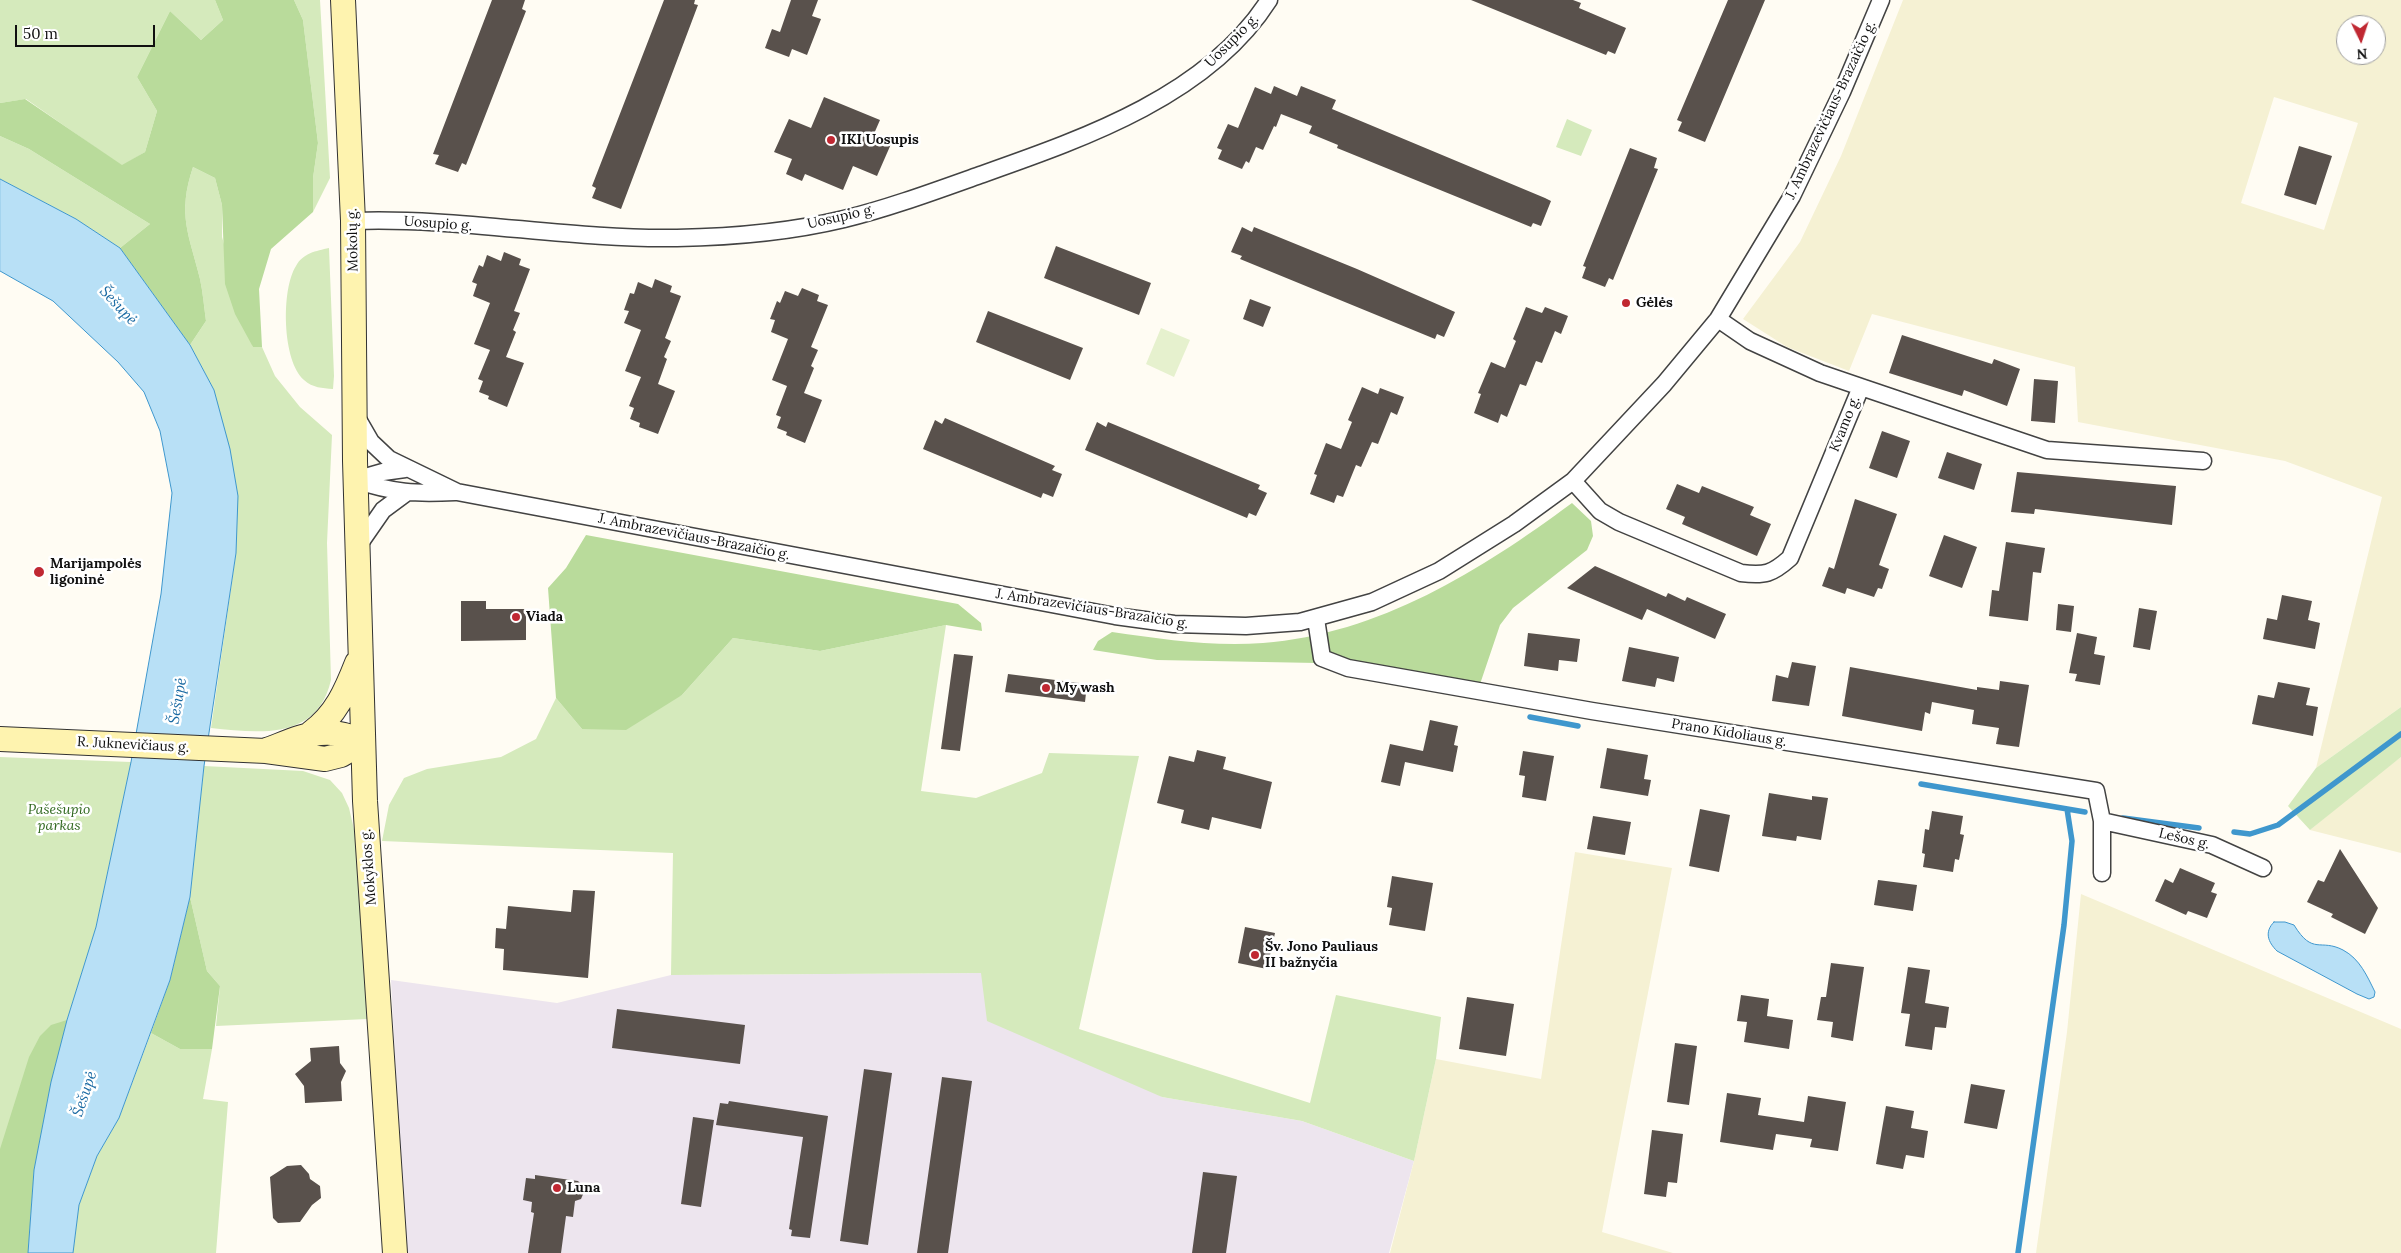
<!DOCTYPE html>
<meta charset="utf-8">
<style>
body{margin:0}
#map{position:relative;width:2401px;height:1253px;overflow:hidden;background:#fffcf3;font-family:Lora,serif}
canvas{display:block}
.north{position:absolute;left:2336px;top:15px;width:50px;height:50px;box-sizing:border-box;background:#fff;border:1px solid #9f9f9f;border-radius:50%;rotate:176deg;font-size:14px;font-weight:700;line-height:20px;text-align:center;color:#101010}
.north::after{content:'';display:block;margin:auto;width:18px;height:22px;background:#c02832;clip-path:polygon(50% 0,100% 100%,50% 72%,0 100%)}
.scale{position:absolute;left:15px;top:25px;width:140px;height:22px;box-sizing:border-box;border:2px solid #101010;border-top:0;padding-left:6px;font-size:15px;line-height:18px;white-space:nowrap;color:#101010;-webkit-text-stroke:4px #fff;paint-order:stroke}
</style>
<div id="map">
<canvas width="2401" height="1253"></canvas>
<div class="north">N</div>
<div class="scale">50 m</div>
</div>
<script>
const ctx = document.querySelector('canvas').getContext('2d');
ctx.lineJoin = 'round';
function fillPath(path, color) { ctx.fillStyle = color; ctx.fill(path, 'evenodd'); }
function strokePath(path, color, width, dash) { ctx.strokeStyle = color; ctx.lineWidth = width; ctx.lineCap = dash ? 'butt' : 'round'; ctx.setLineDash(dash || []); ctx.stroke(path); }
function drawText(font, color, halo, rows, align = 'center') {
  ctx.font = font + ' Lora,serif'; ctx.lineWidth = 5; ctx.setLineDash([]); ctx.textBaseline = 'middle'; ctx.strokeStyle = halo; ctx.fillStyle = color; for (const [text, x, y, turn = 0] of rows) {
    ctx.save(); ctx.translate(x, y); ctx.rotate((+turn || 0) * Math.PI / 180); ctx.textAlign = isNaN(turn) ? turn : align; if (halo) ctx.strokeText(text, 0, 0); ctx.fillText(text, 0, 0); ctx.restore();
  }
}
fillPath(new Path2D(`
 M 981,973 L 1162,1097 L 1302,1121 L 1414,1161 L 1389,1253 L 405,1253 L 391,980 L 557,1003 L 671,975 Z`), '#ede5ee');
fillPath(new Path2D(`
 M 1903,0 L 2401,0 L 2401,707 L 2316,768 L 2382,497 L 2285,461 L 2078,422 L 2075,367 L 1872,314 L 1849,371 L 1787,347 L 1743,319 L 1800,242 L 1841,156 ZM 2346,25 L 2376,25 L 2376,55 L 2346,55 ZM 2274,97 L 2358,123 L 2324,230 L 2241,203 Z
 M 2401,757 L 2401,853 L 2310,830 L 2366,783 Z
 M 1575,852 L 1672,868 L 1602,1232 L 1673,1253 L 1390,1253 L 1414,1161 L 1436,1059 L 1541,1079 Z
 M 2081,894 L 2401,1029 L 2401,1253 L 2036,1253 L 2067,1032 Z`), '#f5f1d3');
fillPath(new Path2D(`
 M 0,0 L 215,0 L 223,20 L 201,40 L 170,11 L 137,77 L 157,111 L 145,152 L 122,166 L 26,99 L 0,103 Z
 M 294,0 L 320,0 L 330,178 L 313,212 L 313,178 L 318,143 L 303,20 Z
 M 1567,119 L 1592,130 L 1581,156 L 1556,147 Z
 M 0,136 L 29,149 L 150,224 L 120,248 L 76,219 L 0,179 Z
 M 193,167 L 215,178 L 222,205 L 222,237 L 253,347 L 262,347 L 275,376 L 300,407 L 332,435 L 327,543 L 331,680 C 317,741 259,733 211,728 L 236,553 L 214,390 L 190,345 L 206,321 C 204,307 203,293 200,279 C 189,234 177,215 193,167 Z
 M 329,248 L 334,376 L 333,389 C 322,388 313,388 304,380 C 282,361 281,289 296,266 C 303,253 316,251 329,248 Z
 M 946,625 L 921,791 L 976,798 L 1042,773 L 1049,753 L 1139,756 L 1079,1029 L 1310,1103 L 1336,995 L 1441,1017 L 1436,1059 L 1414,1161 L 1302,1121 L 1162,1097 L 987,1021 L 981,973 L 671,975 L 673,853 L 382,841 L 389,805 L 404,778 L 427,769 L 501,757 L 536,739 L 556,698 L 582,729 L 682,695 L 733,638 L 820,651 Z
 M 2401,707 L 2401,757 L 2310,830 L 2288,806 L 2316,768 Z
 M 0,757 L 131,762 L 96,927 L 67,1020 L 34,1170 L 28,1253 L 0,1253 Z
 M 204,766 L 303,771 L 330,780 L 342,793 L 349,808 L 357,842 L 367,1019 L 216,1026 L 220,986 L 207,971 L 190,897 Z
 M 151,1033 L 180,1049 L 212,1049 L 203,1099 L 228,1102 L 216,1253 L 73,1253 L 79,1205 L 97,1156 L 119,1118 Z`), '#d5eabc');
fillPath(new Path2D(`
 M 215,0 L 294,0 L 303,20 L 318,143 L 313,178 L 313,212 L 271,249 L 259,289 L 262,347 L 253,347 L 235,314 L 225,284 L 222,205 L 215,178 L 193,167 C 177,215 189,234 200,279 C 203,293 204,307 206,321 L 190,345 L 120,248 L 150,224 L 29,149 L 0,136 L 0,103 L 25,99 L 122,165 L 145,152 L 157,111 L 137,77 L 170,11 L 201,40 L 223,20 Z
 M 1572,503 L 1591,521 L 1593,536 L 1587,550 L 1513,608 L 1500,625 L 1478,690 L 1317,663 L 1157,660 L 1093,650 L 1098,641 L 1112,632 C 1162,639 1212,647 1263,643 C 1379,634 1480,571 1572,503 Z
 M 586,535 L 958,604 L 981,623 L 982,631 L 946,625 L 820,651 L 733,638 L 682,695 L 626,730 L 582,729 L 556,698 L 548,588 L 566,568 Z
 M 190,897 L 207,971 L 220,986 L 212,1049 L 180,1049 L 151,1033 L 170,980 Z
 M 67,1020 L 51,1082 L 34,1170 L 28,1253 L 0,1253 L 0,1149 L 29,1057 L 40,1036 L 51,1025 Z`), '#b9db9b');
fillPath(new Path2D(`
 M 1161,328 L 1190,340 L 1174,377 L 1146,364 Z`), '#e6f1ce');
const water = new Path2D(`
 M 0,179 L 76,219 L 120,248 L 190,345 L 214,390 L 230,449 L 238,496 L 236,553 L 204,766 L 190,897 L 170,980 L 119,1118 L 97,1156 L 79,1205 L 73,1253 L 28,1253 L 34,1170 L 51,1082 L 67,1020 L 96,927 L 131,762 L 161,594 L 172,493 L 160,431 L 144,392 L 118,362 L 53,301 L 0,271 Z
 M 2274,922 L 2285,922 L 2294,925 C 2313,956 2320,938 2343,950 C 2360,959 2367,976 2375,992 L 2374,997 L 2369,999 L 2357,994 L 2277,951 C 2268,942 2264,932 2274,922 Z`);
fillPath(water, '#b8e0f6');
strokePath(water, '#3f97cd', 1);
strokePath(new Path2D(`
 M 1530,717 L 1578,726
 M 1921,784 L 2085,812
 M 2123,818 L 2199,828
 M 2234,832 L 2250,834 L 2278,825 L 2401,734
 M 2018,1253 L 2064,925 L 2072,841 L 2067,809`), '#3f97cd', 5.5);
fillPath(new Path2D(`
 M 492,0 L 525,0 L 522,9 L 526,11 L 466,165 L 462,163 L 458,172 L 435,164 L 439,155 L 433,154 Z
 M 664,0 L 695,0 L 694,4 L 698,5 L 621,209 L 592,198 L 596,188 L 592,186 Z
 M 791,0 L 818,0 L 812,16 L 821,19 L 807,55 L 792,49 L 789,57 L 765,48 L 772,29 L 780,32 Z
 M 1471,0 L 1573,0 L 1581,3 L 1579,8 L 1626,28 L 1615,54 L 1608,51 L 1606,55 Z
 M 1728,0 L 1765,0 L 1705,142 L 1678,131 L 1682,122 L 1677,120 Z
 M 1274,86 L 1297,96 L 1301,86 L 1336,100 L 1332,109 L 1545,198 L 1551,201 L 1541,226 L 1533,223 L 1531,227 L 1337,148 L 1338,145 L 1309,133 L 1312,126 L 1281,114 L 1276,127 L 1274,126 L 1263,150 L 1256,147 L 1249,163 L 1246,161 L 1242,169 L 1218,159 L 1222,150 L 1217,148 L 1228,124 L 1238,128 L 1255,87 L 1271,94 Z
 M 824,97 L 880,120 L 873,136 L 891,144 L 877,176 L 853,166 L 843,190 L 805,174 L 802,181 L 786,174 L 792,159 L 774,152 L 789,119 L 811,128 Z
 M 2299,146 L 2332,156 L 2316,205 L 2284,195 Z
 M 1630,148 L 1657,158 L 1654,168 L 1658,169 L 1613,280 L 1609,278 L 1605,287 L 1582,278 L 1586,267 L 1583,266 Z
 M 1242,227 L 1252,232 L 1254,227 L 1357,269 L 1455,312 L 1444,337 L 1437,334 L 1435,339 L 1240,259 L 1242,256 L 1231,252 Z
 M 1056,246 L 1151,283 L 1139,315 L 1044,278 Z
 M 504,252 L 521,259 L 519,265 L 530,269 L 514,311 L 520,313 L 513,330 L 516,332 L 506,357 L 524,363 L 507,407 L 488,399 L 489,396 L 479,392 L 483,381 L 478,379 L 490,350 L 474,344 L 490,303 L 473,296 L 477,284 L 472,282 L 479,265 L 483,267 L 487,255 L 501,261 Z
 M 655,279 L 672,286 L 670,292 L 681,296 L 665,338 L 671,341 L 664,357 L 667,359 L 658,384 L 675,391 L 658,434 L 639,427 L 640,423 L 630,419 L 634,408 L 629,406 L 641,377 L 625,371 L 641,330 L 624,323 L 629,311 L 624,310 L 630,293 L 634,294 L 638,282 L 652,288 Z
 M 802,288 L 819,295 L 817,301 L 828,305 L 811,347 L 818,350 L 811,366 L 814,368 L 804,393 L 822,400 L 805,443 L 786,435 L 787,432 L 777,428 L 781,417 L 776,415 L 787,386 L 772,380 L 788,339 L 771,332 L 775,320 L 770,319 L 777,301 L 780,303 L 785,291 L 798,296 Z
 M 1250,299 L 1271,307 L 1263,327 L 1243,319 Z
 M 1526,307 L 1542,313 L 1545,307 L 1568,316 L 1561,334 L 1555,331 L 1542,363 L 1536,361 L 1526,386 L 1520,384 L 1507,417 L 1501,414 L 1498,423 L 1474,413 L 1481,394 L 1478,393 L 1491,362 L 1505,368 L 1516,341 L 1513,339 Z
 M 988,311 L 1083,348 L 1070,380 L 976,342 Z
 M 1902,335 L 1992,364 L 1994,359 L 2020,369 L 2007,406 L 1964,390 L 1962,396 L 1889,373 Z
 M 2034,379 L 2058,381 L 2055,423 L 2031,421 Z
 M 1362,387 L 1378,394 L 1380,388 L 1404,397 L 1397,415 L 1391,412 L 1378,444 L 1372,442 L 1361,467 L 1356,465 L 1343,497 L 1337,495 L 1334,503 L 1310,494 L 1317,475 L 1314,474 L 1326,443 L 1341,449 L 1352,422 L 1348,420 Z
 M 945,418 L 1055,466 L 1052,470 L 1062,474 L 1053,497 L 1043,493 L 1041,498 L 923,449 L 935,420 L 942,424 Z
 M 1097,422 L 1106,427 L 1108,422 L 1260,485 L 1258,489 L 1267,493 L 1256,516 L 1249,513 L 1247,518 L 1085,450 Z
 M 1882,431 L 1910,441 L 1897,478 L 1869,468 Z
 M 1947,452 L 1982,464 L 1974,490 L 1938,478 Z
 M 2017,472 L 2176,486 L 2172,525 L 2035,509 L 2034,514 L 2011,512 Z
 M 1677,484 L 1699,493 L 1702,486 L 1754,507 L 1750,515 L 1771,524 L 1757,556 L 1682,524 L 1685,517 L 1666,509 Z
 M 1855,499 L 1897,514 L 1879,565 L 1889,569 L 1882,589 L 1878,588 L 1874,597 L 1847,588 L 1845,594 L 1822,586 L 1829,567 L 1834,569 Z
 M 1944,535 L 1977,547 L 1962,588 L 1929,576 Z
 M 2006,542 L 2045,548 L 2041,573 L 2033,572 L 2028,621 L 1989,616 L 1992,590 L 1999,591 Z
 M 1595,566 L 1666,597 L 1668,593 L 1685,601 L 1687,597 L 1726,614 L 1715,639 L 1647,609 L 1642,620 L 1567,588 Z
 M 2282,595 L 2312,601 L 2308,620 L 2320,623 L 2315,649 L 2263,639 L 2267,618 L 2277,620 Z
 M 461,601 L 486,601 L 486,609 L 526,609 L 526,640 L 461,641 Z
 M 2058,604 L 2074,606 L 2071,632 L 2056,630 Z
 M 2139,608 L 2157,611 L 2150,650 L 2133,647 Z
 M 1528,633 L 1580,639 L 1577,662 L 1559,660 L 1558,671 L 1524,666 Z
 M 2077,633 L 2097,637 L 2094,654 L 2105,656 L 2100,685 L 2075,681 L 2077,674 L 2069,673 Z
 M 1629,647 L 1679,657 L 1674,682 L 1657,678 L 1655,687 L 1622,681 Z
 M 954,654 L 973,656 L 960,751 L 941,749 Z
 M 1792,662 L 1816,666 L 1809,706 L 1772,701 L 1776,675 L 1788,678 Z
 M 1850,667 L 1977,690 L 1977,687 L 1999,690 L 2000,681 L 2029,685 L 2019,747 L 1996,744 L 1999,728 L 1972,724 L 1974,710 L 1932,702 L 1930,714 L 1925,712 L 1922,731 L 1842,716 Z
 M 1008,674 L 1087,684 L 1085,702 L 1005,692 Z
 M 2278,682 L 2310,688 L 2306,705 L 2318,707 L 2313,736 L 2252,724 L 2258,695 L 2274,698 Z
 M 1430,720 L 1458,726 L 1454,745 L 1458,746 L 1453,772 L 1405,762 L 1400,786 L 1381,782 L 1390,744 L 1423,751 Z
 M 1607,748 L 1648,755 L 1644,779 L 1651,780 L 1648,796 L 1600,788 Z
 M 1197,750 L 1226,757 L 1223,769 L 1272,782 L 1261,829 L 1212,817 L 1209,830 L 1181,823 L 1184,810 L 1157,803 L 1169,756 L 1194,762 Z
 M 1523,751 L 1554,756 L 1546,801 L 1522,797 L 1525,776 L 1519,775 Z
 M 1769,793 L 1812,800 L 1812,796 L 1828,798 L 1821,840 L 1797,836 L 1796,841 L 1762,836 Z
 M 1700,809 L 1730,815 L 1719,872 L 1689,866 Z
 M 1932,811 L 1963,816 L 1960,834 L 1964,835 L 1959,860 L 1955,859 L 1953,872 L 1923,867 L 1925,854 L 1922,853 L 1925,829 L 1929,830 Z
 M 1593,816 L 1631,822 L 1625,855 L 1587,849 Z
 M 2340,849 L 2378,908 L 2365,934 L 2331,917 L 2333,914 L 2307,902 L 2318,880 L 2324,882 Z
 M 2180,868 L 2215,883 L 2211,892 L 2217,894 L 2207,918 L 2188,911 L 2186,915 L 2155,901 L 2165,879 L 2173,883 Z
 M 1392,876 L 1433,883 L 1425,931 L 1389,925 L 1392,908 L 1387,907 Z
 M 1878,880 L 1917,885 L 1913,911 L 1874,905 Z
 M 573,890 L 595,891 L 588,978 L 503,970 L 504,949 L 495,948 L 496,928 L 506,929 L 508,906 L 571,912 Z
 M 1245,927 L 1275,933 L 1267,969 L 1238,963 Z
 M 1831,963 L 1864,967 L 1853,1041 L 1831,1037 L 1833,1022 L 1817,1020 L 1821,997 L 1826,997 Z
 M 1908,967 L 1930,970 L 1925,1003 L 1949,1007 L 1946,1028 L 1935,1027 L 1932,1050 L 1905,1046 L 1910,1014 L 1901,1013 Z
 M 1741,995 L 1769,999 L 1767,1016 L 1793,1020 L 1789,1049 L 1744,1042 L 1747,1022 L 1737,1021 Z
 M 1467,997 L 1514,1004 L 1506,1056 L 1459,1049 Z
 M 617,1009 L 745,1025 L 740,1064 L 612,1048 Z
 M 1675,1043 L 1697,1046 L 1689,1105 L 1667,1102 Z
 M 339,1046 L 340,1063 L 346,1071 L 341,1082 L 342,1101 L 305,1103 L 304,1086 L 295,1074 L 311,1061 L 310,1048 Z
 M 864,1069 L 892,1073 L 868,1245 L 840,1241 Z
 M 942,1077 L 972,1081 L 948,1253 L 917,1253 Z
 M 1971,1084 L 2005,1090 L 1997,1129 L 1964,1123 Z
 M 1727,1093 L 1761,1098 L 1758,1115 L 1804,1122 L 1808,1096 L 1846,1102 L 1838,1151 L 1810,1147 L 1812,1139 L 1776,1134 L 1773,1150 L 1720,1142 Z
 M 729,1101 L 828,1116 L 810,1238 L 791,1236 L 792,1230 L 789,1229 L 803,1137 L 716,1125 L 720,1103 L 728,1104 Z
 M 1886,1106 L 1914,1111 L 1911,1128 L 1928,1131 L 1924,1158 L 1906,1155 L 1903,1169 L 1876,1164 Z
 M 693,1117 L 714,1120 L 701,1207 L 681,1204 Z
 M 1652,1130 L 1683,1134 L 1677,1183 L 1668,1182 L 1666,1197 L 1644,1194 Z
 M 301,1165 L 309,1174 L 310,1179 L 320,1186 L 321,1198 L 312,1205 L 300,1222 L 278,1223 L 273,1218 L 270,1177 L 287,1166 Z
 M 1203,1172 L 1237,1176 L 1226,1253 L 1192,1253 Z
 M 535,1175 L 578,1181 L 583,1186 L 584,1192 L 581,1199 L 575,1201 L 573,1217 L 566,1216 L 561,1253 L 528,1253 L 534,1213 L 531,1212 L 532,1202 L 523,1200 L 526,1178 L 535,1179 Z`), '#59514c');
const street = new Path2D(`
 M 353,221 C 461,217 569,240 677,238 C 733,237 790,232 844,219 C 889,208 935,191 980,175 C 1082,139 1208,96 1269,0
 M 1718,319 L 1750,341 L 1820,373 L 1861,387
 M 356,416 L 371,442 L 389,459 L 457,492 L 1115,616 L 1174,624 L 1246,626 L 1300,622 L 1372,602 L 1439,571 L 1514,524 L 1573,481 L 1664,384 L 1718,319 L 1792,196 L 1842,92 L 1881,0
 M 355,480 C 394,493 415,494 455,492
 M 355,480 L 383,472 L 405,469
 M 1573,481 L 1600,511 L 1619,522 L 1741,573 C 1765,576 1772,574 1790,558 L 1861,387 L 2047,450 L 2203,461
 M 358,546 L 383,510 L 406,493
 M 1316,619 L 1322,658 L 1348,668 L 1592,711 L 2096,791 L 2102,821 L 2102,873
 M 2102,821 L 2212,845 L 2263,868`);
const secondary = new Path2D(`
 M 343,0 L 353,221 L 355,461 L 365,801 L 395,1253
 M 311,733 C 336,715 346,691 357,663
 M 0,739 L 266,751 L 325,759 L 341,755 L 363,742
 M 267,750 C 302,737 326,723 363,742`);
strokePath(street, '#434343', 19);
strokePath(secondary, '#323232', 26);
strokePath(street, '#fff', 16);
strokePath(secondary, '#fef3af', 24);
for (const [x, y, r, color] of [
 [831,140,5,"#c02832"],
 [1626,303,5,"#c02832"],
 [39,572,6,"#c02832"],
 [516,617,5,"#c02832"],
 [1046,688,5,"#c02832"],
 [1255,955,5,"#c02832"],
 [557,1188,5,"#c02832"]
]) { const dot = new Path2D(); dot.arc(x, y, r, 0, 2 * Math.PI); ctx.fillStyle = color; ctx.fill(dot); strokePath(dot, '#fff', 2); }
drawText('14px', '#101010', '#fff', [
 ["Uosupio g.",1232,41,-45],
 ["J. Ambrazevičiaus-Brazaičio g.",1831,110,-65],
 ["Uosupio g.",841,217,-13],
 ["Uosupio g.",438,224,4],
 ["Mokolų g.",353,240,-91],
 ["Kvamo g.",1845,424,-68],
 ["J. Ambrazevičiaus-Brazaičio g.",694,537,11],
 ["J. Ambrazevičiaus-Brazaičio g.",1092,609,9],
 ["Prano Kidoliaus g.",1729,733,9],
 ["R. Juknevičiaus g.",133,745,3],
 ["Lešos g.",2184,839,13],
 ["Mokyklos g.",369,867,-94]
]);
drawText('bold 14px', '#101010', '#fff', [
 ["IKI Uosupis",841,140],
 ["Gėlės",1636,303],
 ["Marijampolės",50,564],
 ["ligoninė",50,580],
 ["Viada",526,617],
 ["My wash",1056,688],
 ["Šv. Jono Pauliaus",1265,947],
 ["II bažnyčia",1265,963],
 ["Luna",567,1188]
], 'left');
drawText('italic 14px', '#30681f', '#fff', [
 ["Pašešupio",59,810],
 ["parkas",59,826]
]);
drawText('italic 15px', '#1969a2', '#fff', [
 ["Šešupė",118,306,47],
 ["Šešupė",178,701,-80],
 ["Šešupė",85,1094,-71]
]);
</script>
